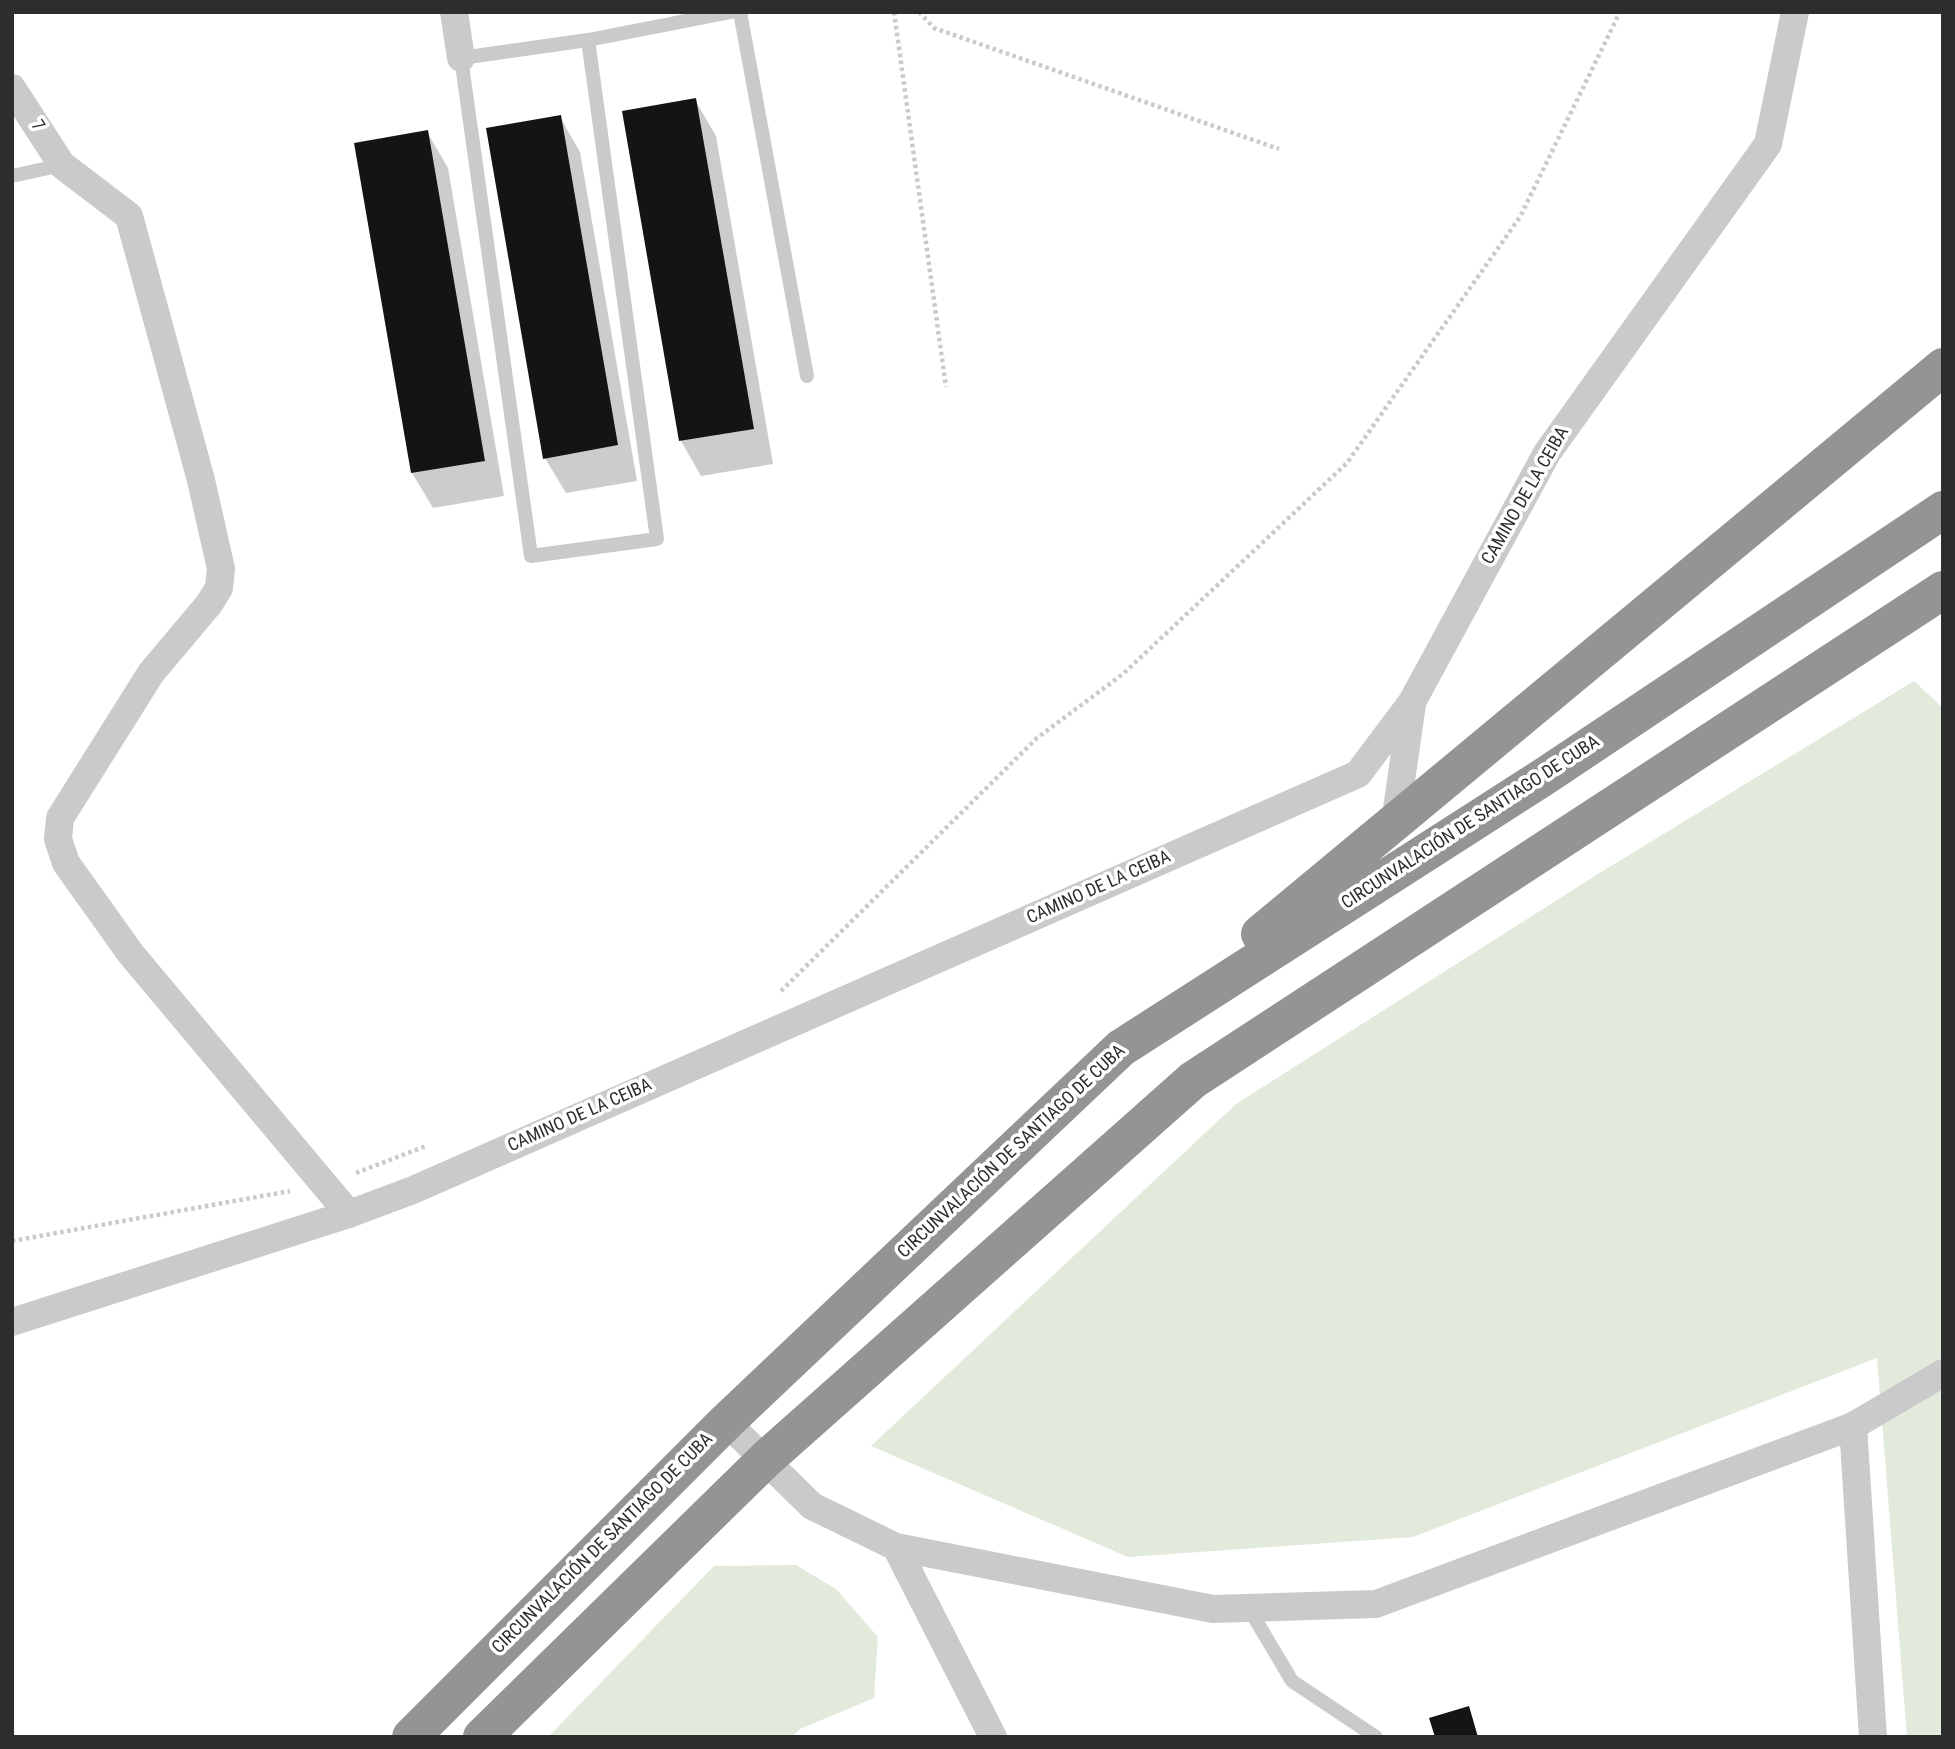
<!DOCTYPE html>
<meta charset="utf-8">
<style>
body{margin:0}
#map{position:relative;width:1955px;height:1749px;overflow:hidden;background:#fff;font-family:"Roboto Condensed",sans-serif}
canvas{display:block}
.frame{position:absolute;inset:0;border:14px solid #2d2d2d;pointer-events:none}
</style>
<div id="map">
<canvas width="1955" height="1749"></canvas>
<div class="frame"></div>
</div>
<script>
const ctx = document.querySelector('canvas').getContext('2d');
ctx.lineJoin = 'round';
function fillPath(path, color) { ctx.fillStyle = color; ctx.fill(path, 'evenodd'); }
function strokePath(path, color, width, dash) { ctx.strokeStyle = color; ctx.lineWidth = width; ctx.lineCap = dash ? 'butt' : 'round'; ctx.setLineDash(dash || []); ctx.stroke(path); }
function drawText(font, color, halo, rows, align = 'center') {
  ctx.font = font + ' "Roboto Condensed",sans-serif'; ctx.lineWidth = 7; ctx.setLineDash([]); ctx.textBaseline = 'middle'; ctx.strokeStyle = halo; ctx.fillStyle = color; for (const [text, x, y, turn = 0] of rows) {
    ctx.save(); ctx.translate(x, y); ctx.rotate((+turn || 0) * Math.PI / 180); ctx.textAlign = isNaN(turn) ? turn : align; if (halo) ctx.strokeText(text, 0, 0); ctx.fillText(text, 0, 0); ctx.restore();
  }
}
fillPath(new Path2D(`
 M 1914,681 L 1943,708 L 1943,1737 L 1907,1737 L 1877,1358 L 1413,1537 L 1128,1557 L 871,1446 L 1236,1104 L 1598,874 Z
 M 796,1565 L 836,1589 L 878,1637 L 874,1698 L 800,1729 L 792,1737 L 548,1737 L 714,1566 Z`), '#e2eadc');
fillPath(new Path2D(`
 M 695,100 L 716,136 L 773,464 L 701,476 L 681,441 Z
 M 560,117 L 580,152 L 637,481 L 566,493 L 545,458 Z
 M 427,132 L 448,168 L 504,496 L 433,508 L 412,473 Z`), '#0003');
fillPath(new Path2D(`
 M 696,98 L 754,429 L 679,441 L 622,111 Z
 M 561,115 L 618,445 L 543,459 L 486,128 Z
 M 428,130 L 485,461 L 411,473 L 354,143 Z
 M 1469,1706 L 1478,1737 L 1435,1737 L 1429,1718 Z`), '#141414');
strokePath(new Path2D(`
 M 894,12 L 946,387
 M 919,12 L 934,28 L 1279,149
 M 781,991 L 1037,738 L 1123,674 L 1347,463 L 1520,217 L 1620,12
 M 356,1173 L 426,1146
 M 12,1241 L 290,1191`), '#cacaca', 4.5, [3.5, 3.5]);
strokePath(new Path2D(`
 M 740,12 L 807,376
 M 588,40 L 657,539 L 531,556 L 461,58 L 588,40 L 731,12
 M 12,176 L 62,165
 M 1248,1607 L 1292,1681 L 1376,1737`), '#cacaca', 14);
strokePath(new Path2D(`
 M 454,12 L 461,58
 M 12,88 L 62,165 L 129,216 L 201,480 L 221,569 L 219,588 L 209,604 L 151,673 L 60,818 L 58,839 L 66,863 L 131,954 L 349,1214
 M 1395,823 L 1412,704
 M 12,1322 L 349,1214 L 413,1190 L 1358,774 L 1412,702 L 1547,453 L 1768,144 L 1795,12
 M 726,1422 L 812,1506 L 896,1547 L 1213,1609 L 1376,1604 L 1853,1426 L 1943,1373
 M 1853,1426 L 1873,1737
 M 896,1547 L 993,1737`), '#cacaca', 28);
strokePath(new Path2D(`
 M 1260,934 L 1943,367
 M 411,1737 L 726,1422 L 1121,1048 L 1545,776 L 1943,510
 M 482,1737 L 766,1459 L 1193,1080 L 1943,590`), '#949494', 38);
drawText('18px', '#2d2d2d', '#fff', [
 ["7",37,126,57],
 ["CAMINO DE LA CEIBA",1526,496,-60],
 ["CIRCUNVALACIÓN DE SANTIAGO DE CUBA",1471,823,-33],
 ["CAMINO DE LA CEIBA",1099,888,-24],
 ["CAMINO DE LA CEIBA",580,1116,-24],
 ["CIRCUNVALACIÓN DE SANTIAGO DE CUBA",1012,1152,-43],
 ["CIRCUNVALACIÓN DE SANTIAGO DE CUBA",603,1544,-45]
]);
</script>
